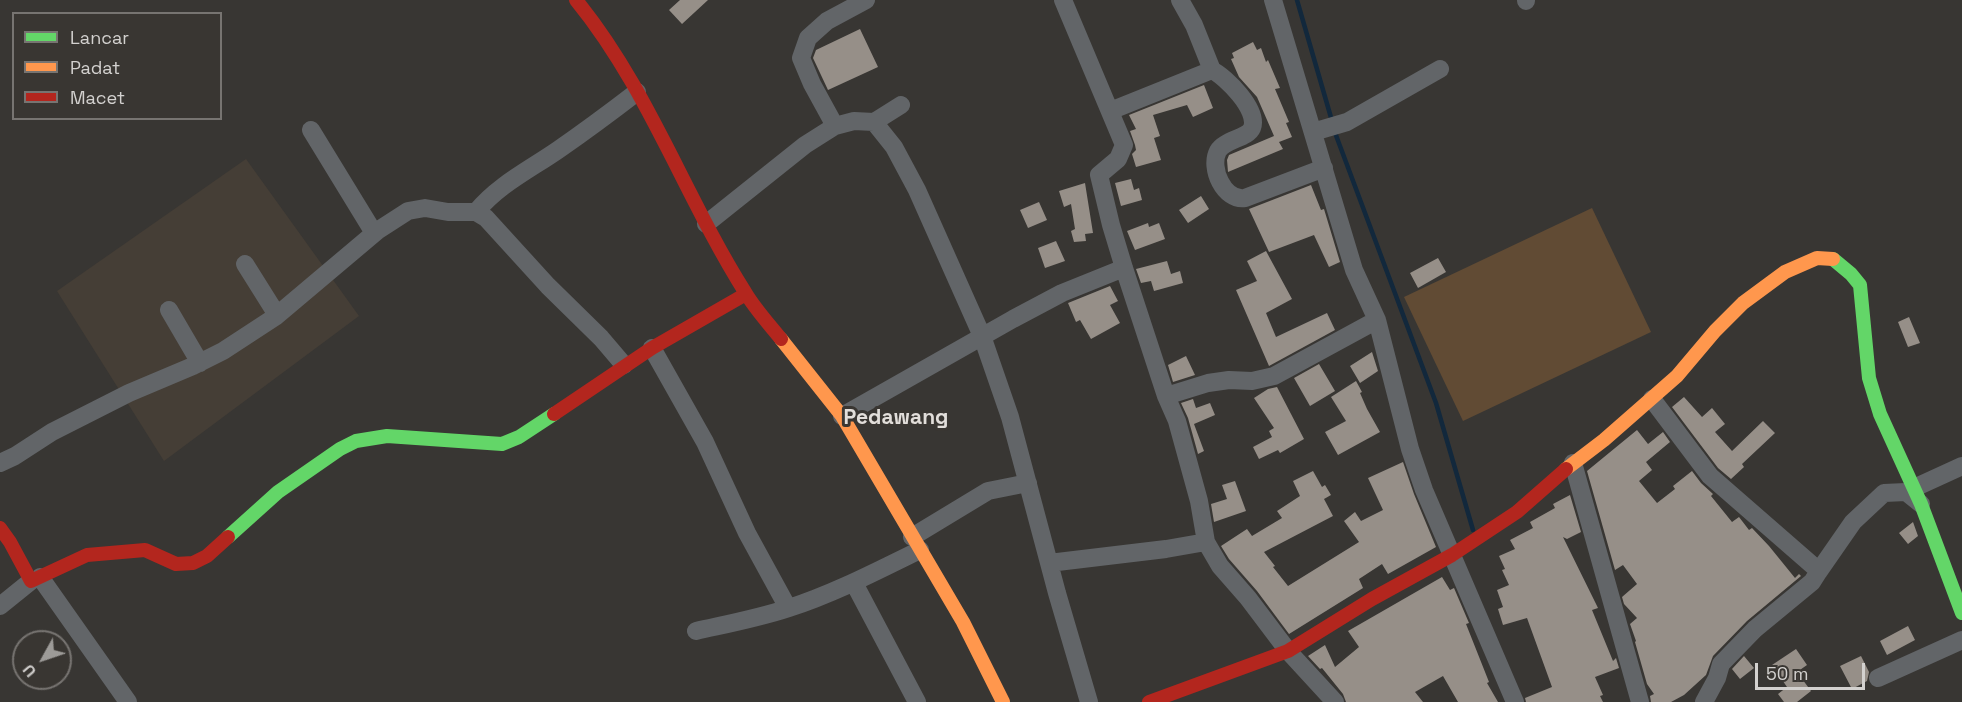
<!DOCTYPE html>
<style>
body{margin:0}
#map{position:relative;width:1962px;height:702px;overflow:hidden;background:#383633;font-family:"Space Grotesk",sans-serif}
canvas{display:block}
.legend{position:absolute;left:12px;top:12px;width:210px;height:108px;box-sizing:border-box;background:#393632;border:2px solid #777471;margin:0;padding:8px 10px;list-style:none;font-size:18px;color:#d3d1cf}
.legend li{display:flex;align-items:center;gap:12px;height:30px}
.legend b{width:30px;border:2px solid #777471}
.north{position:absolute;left:12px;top:630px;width:60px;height:60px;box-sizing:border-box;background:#393632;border:2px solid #777471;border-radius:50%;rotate:230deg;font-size:16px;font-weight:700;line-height:24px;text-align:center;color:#d3d1cf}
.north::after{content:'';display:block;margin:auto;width:21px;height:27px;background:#9d9b98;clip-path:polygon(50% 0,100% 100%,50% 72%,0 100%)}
.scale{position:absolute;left:1755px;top:663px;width:110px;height:27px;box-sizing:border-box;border:3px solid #d3d1cf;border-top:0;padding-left:8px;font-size:18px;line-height:21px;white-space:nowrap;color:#d3d1cf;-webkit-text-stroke:4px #393632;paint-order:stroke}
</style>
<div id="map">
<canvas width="1962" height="702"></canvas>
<ul class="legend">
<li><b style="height:8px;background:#63d668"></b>Lancar</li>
<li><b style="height:8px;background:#ff974d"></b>Padat</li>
<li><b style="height:8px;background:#b3261e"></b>Macet</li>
</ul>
<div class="north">U</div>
<div class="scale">50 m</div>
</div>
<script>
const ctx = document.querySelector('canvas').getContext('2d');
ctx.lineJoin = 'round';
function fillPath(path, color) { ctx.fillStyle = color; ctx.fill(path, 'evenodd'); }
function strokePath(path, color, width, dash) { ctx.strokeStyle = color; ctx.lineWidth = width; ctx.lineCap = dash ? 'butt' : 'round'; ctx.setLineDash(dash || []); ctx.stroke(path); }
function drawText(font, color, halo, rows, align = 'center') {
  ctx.font = font + ' "Space Grotesk",sans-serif'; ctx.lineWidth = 6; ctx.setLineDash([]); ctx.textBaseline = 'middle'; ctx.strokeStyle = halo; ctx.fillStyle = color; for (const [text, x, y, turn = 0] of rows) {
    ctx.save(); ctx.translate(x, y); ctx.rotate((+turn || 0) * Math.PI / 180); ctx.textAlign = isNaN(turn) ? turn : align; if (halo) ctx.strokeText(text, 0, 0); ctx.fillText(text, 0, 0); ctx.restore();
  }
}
fillPath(new Path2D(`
 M 246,159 L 359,316 L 164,461 L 57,291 Z`), '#453e36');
fillPath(new Path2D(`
 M 1592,208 L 1651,332 L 1463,421 L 1404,297 Z`), '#614b34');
strokePath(new Path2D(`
 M 1297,0 L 1332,121
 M 1334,130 L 1436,403 L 1473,530`), '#12283c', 4.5);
fillPath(new Path2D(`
 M 680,0 L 708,0 L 682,24 L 669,10 Z
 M 860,29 L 878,67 L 828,90 L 813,58 L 816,50 Z
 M 1253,42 L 1257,50 L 1261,48 L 1266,62 L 1268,60 L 1280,88 L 1275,89 L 1289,122 L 1286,123 L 1292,137 L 1279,142 L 1283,149 L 1228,172 L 1227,160 L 1229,155 L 1274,136 L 1257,97 L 1239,77 L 1231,59 L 1234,58 L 1232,53 Z
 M 1204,85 L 1213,108 L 1193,117 L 1187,105 L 1153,115 L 1160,136 L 1154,138 L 1161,160 L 1136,167 L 1132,154 L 1136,150 L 1135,145 L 1130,131 L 1136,129 L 1129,115 Z
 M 1131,179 L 1134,190 L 1139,188 L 1142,200 L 1121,206 L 1115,183 Z
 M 1085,183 L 1093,233 L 1085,234 L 1086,241 L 1074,242 L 1071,231 L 1075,229 L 1071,204 L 1064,207 L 1059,191 Z
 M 1311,185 L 1321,210 L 1324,209 L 1340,262 L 1329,267 L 1314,235 L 1269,252 L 1249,209 Z
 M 1201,196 L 1209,209 L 1188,223 L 1179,210 Z
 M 1039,202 L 1047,220 L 1028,228 L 1020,210 Z
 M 1148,223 L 1149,227 L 1159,223 L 1165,239 L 1135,250 L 1127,231 Z
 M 1056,241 L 1065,261 L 1045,268 L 1038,248 Z
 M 1266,251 L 1292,299 L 1266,313 L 1276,337 L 1327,313 L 1335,330 L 1269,366 L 1236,290 L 1257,281 L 1247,261 Z
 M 1438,258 L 1446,272 L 1418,288 L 1410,273 Z
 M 1167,261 L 1171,274 L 1180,271 L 1183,283 L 1154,291 L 1151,281 L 1141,283 L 1136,269 Z
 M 1110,286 L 1118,301 L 1110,305 L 1120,323 L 1091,339 L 1080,320 L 1076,322 L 1068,303 Z
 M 1909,317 L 1920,343 L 1908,347 L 1898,322 Z
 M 1372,352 L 1378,371 L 1360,383 L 1350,366 Z
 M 1186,356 L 1195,375 L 1173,382 L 1168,365 Z
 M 1319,364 L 1335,391 L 1310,406 L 1294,378 Z
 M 1356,381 L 1362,392 L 1360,393 L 1367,409 L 1380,432 L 1338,455 L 1325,432 L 1346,421 L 1331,397 Z
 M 1277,387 L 1304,439 L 1280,453 L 1278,450 L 1259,459 L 1253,447 L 1272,437 L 1269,431 L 1274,428 L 1254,398 L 1268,389 Z
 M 1684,397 L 1702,417 L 1712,408 L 1725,424 L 1715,432 L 1732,451 L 1763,421 L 1775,433 L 1742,464 L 1744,467 L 1731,479 L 1718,468 L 1672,407 Z
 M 1193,399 L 1196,408 L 1210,403 L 1215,415 L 1194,424 L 1204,451 L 1198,454 L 1188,418 L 1181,403 Z
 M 1637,430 L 1648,444 L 1663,432 L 1670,442 L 1646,462 L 1652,470 L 1639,481 L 1657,503 L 1675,489 L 1673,486 L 1692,471 L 1701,483 L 1713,494 L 1711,496 L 1732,522 L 1739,517 L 1749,530 L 1752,528 L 1769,546 L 1795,578 L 1799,574 L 1801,576 L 1747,621 L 1713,656 L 1706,675 L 1684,695 L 1671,702 L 1651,702 L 1650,696 L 1654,694 L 1647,684 L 1635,642 L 1636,641 L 1630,624 L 1637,618 L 1624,604 L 1622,597 L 1637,584 L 1623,565 L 1615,570 L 1587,471 Z
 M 1403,462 L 1414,494 L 1436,547 L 1388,574 L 1382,564 L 1359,579 L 1363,588 L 1289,634 L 1257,591 L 1229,559 L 1221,546 L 1247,529 L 1252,536 L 1282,518 L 1277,511 L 1300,496 L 1293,481 L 1313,471 L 1322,487 L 1325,485 L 1331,495 L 1324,499 L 1333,516 L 1264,552 L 1275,566 L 1273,567 L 1288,586 L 1359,542 L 1344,521 L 1355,512 L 1361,521 L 1383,510 L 1368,478 Z
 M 1235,481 L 1246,511 L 1214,522 L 1211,504 L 1227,499 L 1222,485 Z
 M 1570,495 L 1581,532 L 1567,539 L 1563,537 L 1598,608 L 1592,610 L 1613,661 L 1616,658 L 1619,668 L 1595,677 L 1603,695 L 1600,696 L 1603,702 L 1526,702 L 1525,698 L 1552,687 L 1527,618 L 1503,625 L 1498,609 L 1503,607 L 1497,590 L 1509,585 L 1502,570 L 1505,569 L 1499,556 L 1515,549 L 1510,540 L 1533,528 L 1530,522 L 1555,508 L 1553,504 Z
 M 1913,522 L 1918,536 L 1908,544 L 1899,533 Z
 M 1442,577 L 1450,590 L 1454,588 L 1469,623 L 1466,624 L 1489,682 L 1487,683 L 1498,702 L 1458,702 L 1443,676 L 1415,692 L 1423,702 L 1346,702 L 1343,694 L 1322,668 L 1320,669 L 1308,656 L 1325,645 L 1335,667 L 1359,647 L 1348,631 Z
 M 1908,626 L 1915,640 L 1887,655 L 1880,641 Z
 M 1796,649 L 1807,665 L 1797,672 L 1811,691 L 1797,702 L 1784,702 L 1778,694 L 1787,687 L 1772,665 Z
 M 1744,656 L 1754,668 L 1740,679 L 1732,669 Z
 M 1861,656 L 1869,672 L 1867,681 L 1852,689 L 1840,666 Z`), '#968f88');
strokePath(new Path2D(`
 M 1063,0 L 1124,145 L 1118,159 L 1099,175 L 1111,225 L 1124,268 L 1166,396 L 1177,421 L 1199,501 L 1206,542 L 1220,566 L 1248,598 L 1288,651 L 1335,702
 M 1180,0 L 1194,25 L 1212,70
 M 1273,0 L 1354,270 L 1377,320 L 1410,449 L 1424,490 L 1515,702
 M 1526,0 L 1526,1
 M 1110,111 L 1212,70 C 1226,77 1259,110 1252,128 C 1248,138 1224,140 1218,151 C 1209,168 1224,201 1245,198 L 1324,168
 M 874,122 L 901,105
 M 835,126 L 812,84 L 801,58 L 808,38 L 827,21 L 866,0
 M 311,130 L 374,233
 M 1313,132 L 1347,122 L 1440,69
 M 476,212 C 498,185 529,170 558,150 C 584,132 611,112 637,92
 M 706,224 L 805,145 L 835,126 L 854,121 L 874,122 L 894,147 L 917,190 L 982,336 L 1010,417 L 1057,593 L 1089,702
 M 245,264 L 277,315
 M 169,310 L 200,363
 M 652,348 L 705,442 L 747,533 L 788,608
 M 1166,396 L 1208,383 L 1229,380 L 1252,381 L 1274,376 L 1377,320
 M 1652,399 L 1710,476 L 1819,571 L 1853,522 L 1884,493 L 1906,492 L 1921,504
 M 842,416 L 1013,319 L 1062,293 L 1124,268
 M 0,463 L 15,456 L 52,432 L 129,393 L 193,366 L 223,351 L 275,317 L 377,231 L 408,211 L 425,208 L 448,212 L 476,212 L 486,218 L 548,286 L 601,338 L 624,365
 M 1573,463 L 1640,702
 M 1914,488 L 1962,466
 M 912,537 L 988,491 L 1028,483
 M 1049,563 L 1166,549 L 1206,542
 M 40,577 L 128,702
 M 854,583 L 917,702
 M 0,606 L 31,581
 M 696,631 C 727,624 759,618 789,608 C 835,593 877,571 920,550
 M 1878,678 L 1962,640
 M 1704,702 L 1717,678 L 1721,664 L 1755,629 L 1812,582 L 1819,571`), '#626568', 18);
strokePath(new Path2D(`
 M 1833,259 L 1851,274 L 1860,285 L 1869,378 L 1880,414 L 1921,504 L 1962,613
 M 228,537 L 278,492 L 340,449 L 356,441 L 387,436 L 502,444 L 519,437 L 554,414`), '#63d668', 14);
strokePath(new Path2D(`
 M 781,339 L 842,416 L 963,622 L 1003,702
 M 1566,469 L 1604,440 L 1677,376 L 1715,331 L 1743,303 L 1785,272 L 1817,258 L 1833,259`), '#ff974d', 14);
strokePath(new Path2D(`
 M 576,0 C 648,88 685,197 745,292 C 755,309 769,324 781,339
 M 554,414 L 652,348 L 746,294
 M 0,528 L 10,542 L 31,581 L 87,555 L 145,550 L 176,564 L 193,563 L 207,556 L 228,537
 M 1149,702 L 1288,651 L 1372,599 L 1452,555 L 1517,512 L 1566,469`), '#b3261e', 14);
drawText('bold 21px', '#e2deda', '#393632', [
 ["Pedawang",896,418]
]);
</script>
